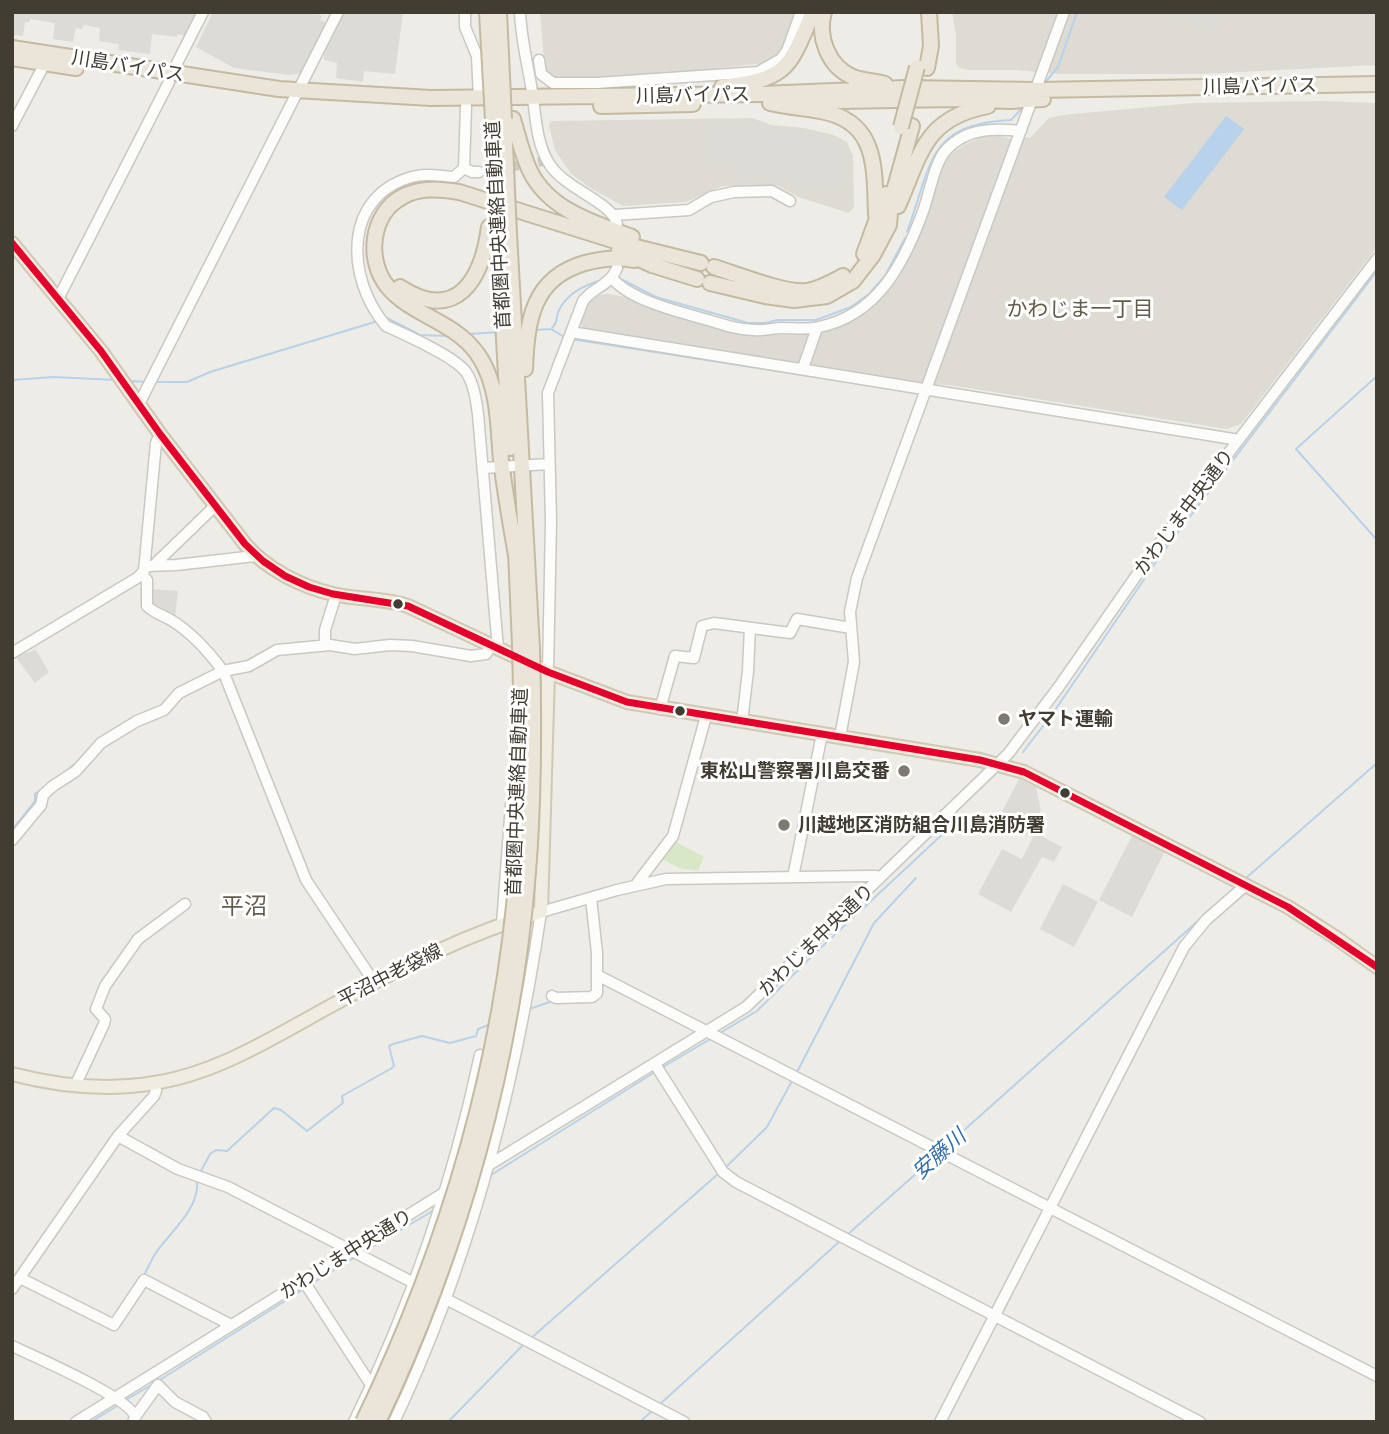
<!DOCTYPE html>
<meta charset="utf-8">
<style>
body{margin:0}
#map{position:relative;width:1389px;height:1434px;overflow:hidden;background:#eeece6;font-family:Ubuntu,sans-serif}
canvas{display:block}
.frame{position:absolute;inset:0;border:14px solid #423d33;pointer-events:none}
</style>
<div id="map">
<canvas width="1389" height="1434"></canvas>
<div class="frame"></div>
</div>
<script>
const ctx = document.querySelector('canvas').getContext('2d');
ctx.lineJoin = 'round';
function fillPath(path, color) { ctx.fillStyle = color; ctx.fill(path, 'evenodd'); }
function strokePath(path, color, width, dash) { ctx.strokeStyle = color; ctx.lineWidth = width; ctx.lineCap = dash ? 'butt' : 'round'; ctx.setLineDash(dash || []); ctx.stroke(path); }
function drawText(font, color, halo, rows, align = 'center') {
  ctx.font = font + ' Ubuntu,"Noto Sans JP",sans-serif'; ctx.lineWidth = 6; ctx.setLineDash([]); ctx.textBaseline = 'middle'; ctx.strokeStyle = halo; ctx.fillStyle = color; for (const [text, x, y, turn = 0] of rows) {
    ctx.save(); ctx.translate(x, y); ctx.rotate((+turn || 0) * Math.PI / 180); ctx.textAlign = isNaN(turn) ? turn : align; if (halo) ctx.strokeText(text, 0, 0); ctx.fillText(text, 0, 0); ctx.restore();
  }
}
fillPath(new Path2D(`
 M 540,12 L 797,12 L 785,43 L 776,56 L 765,63 L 662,74 L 558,80 L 545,74 Z
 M 952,12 L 1377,12 L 1377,65 L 1202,74 L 1061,74 L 1015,70 L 968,70 L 960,68 L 956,64 L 956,35 Z
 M 1324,101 L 1377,103 L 1377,247 L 1241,424 L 1227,429 L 949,385 L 910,383 L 583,329 L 580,320 L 584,307 L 590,299 L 599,295 L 608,294 L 631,298 L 661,312 L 745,335 L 795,335 L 821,333 L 850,322 L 870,310 L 896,281 L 910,252 L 943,165 L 951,154 L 966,144 L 982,137 L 1000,136 L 1014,140 L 1031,137 L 1049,118 L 1062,115 L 1193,103 Z
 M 752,118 L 772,125 L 804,128 L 834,135 L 847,142 L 853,156 L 854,207 L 849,213 L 798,197 L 777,185 L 722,186 L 686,202 L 623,206 L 592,189 L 571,174 L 555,150 L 549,126 L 550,122 L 554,121 Z`), '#dddbd4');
fillPath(new Path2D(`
 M 674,841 L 704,857 L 698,871 L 679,868 L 660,858 Z`), '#d8e8c6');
fillPath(new Path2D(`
 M 15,12 L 197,12 L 185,36 L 177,34 L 177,37 L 152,34 L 150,54 L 118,50 L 119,44 L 99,41 L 100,28 L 84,25 L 82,29 L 76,28 L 73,42 L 53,39 L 55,23 L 30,19 L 29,22 L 25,22 L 23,36 L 12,35 L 12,19 Z
 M 213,12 L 314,12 L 322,16 L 320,20 L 326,23 L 302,73 L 289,75 L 234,68 L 196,47 Z
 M 344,12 L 403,12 L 395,74 L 364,71 L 363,82 L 336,78 L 337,63 L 324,60 L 324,52 Z
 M 1159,12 L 1222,12 L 1215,33 Z
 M 754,122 L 770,130 L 792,130 L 793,133 L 815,133 L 815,136 L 823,136 L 827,142 L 835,142 L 842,145 L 843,191 L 799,190 L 799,186 L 792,186 L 783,180 L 736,181 L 735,165 L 710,165 L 709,124 Z
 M 149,589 L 178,591 L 175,619 L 151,608 Z
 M 36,650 L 49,672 L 35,683 L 15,656 Z
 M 1019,779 L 1036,787 L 1041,810 L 1028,835 L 998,819 Z
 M 1035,833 L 1062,847 L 1054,862 L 1042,857 L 1011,912 L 978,894 L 1002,849 L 1022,859 Z
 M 1133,834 L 1165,851 L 1132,917 L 1099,900 Z
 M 1063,884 L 1098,902 L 1074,947 L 1040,929 Z`), '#dddbd6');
fillPath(new Path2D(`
 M 1226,116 L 1244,129 L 1182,210 L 1164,197 Z`), '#b7d2ea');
strokePath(new Path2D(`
 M 1043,85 L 1058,67 L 1077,12
 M 907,232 C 932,165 926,124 1011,120 L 1023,107
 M 619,280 L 623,280 L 656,297 L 748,323 L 766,323 L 777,320 L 816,320 L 851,307 L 869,294 L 885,276 L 905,238
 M 387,318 L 420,335 L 446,336
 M 552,328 C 558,322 556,319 558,312 C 566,294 582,286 599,281
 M 536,330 L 551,329 L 566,338
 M 470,334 L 499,332
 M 571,339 L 919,393
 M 1377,376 L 1296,449 L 1377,540
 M 12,380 L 53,377 L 116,380
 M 128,381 L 147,382
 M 156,382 L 187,382 L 210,372 L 378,321
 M 928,395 L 946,398
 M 394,640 L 409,641
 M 310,642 L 322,641
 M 352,644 L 378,642
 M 167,700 L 177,689
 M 121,725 L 132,719
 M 1023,752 L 1053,713 L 1160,556 L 1377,271
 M 63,774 L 77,762
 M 12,830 L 35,801 L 35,794 L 44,788
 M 1246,878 L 1377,763
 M 529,1009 L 553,1001
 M 720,1033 L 757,1011 L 814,954 L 947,830
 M 663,1067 L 712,1038
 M 796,1074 L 874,923 L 916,878
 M 943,1149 L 1237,886
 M 725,1168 L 767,1127 L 793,1079
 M 200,1173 L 210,1154 L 216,1150 L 227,1151 L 274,1108 L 281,1110 L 307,1131 L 343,1103 L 342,1096 L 392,1068 L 394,1066 L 389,1046 L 393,1044 L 422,1036 L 450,1043 L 476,1036 L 478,1029 L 491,1024
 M 491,1175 L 655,1072
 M 847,1235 L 937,1155
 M 362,1253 L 436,1209
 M 144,1275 C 148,1268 151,1261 155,1254 C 169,1233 200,1209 197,1181
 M 311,1284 L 354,1258
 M 530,1339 L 718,1174
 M 158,1381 L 304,1289
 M 124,1401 L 153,1384
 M 660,1404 L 840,1241
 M 91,1422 L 117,1406
 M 448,1422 L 523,1345
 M 640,1422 L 653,1410`), '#b7d2ea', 2);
strokePath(new Path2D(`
 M 479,172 L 543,161`), '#ccc9c2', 10, [10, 5]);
const minor = new Path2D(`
 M 465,12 L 465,27 L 477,56 L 479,98
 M 520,12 C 521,41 529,69 533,98 C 536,121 537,145 550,165 C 567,190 612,202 617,224
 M 539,60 L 541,74 L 553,83 L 597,83 L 758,72 L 781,59 L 787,51 L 801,12
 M 172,73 L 203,12
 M 466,106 L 464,168 L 454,177 C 440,176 429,173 416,176 C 342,193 345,278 386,326 C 406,335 454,356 466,372 C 474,384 476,400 478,414 L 498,649
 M 12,126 L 45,63
 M 464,168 L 472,172 L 479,172
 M 615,215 L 689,210 L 711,197 L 734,192 L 772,191 L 790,201
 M 612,278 C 631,301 680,312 708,320 C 724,325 739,330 755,330 C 764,331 773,328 782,328 C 794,328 807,330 819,327 C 877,315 903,265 922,214 C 929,197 934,163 946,150 C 966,128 994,128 1021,131
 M 58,299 L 169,82
 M 571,332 L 1239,440
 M 803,368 L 817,328
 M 139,404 L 338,12
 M 483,468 L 549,464
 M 145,566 L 176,565 L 255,556
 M 153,566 L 216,505
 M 141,574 L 147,580 L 147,606 C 154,613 162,615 171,620 C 192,633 209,652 223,671 L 306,880 L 374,982
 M 325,645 L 325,630 L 336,595
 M 12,653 L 137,578 L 144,571 L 156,443 L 160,434
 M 548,672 L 551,521 L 548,393 L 583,301 C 593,287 610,286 617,268
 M 660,709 L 675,656 L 694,658 L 702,626 L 714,623 L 790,633 L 797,619 L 851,628
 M 742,722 L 748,671 L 750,628
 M 840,737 L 854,662 L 850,612 L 857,578 L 1064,12
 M 12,840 L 41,805 L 43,795 L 53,786 L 76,771 L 101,743 L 137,721 L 164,710 L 179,693 L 223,671 L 249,666 L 277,650 L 330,645 L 355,649 L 390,645 L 412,646 L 471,656 L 486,654 L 491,646
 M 793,877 L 822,734
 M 635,886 L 673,836 L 706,716
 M 502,924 L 511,805 L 524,805
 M 597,975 L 1377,1376
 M 552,996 L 556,998 L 592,997 L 597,993 L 597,953 L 591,898
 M 655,1064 L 723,1172 L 736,1182 L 1200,1422
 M 75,1086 L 104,1024 L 105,1019 L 96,1009 L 105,986 L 138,939 L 185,904
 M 118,1136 L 178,1169 L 228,1187 L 414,1283
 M 471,1176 L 746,1007 L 1008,754 L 1058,688 L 1152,553 L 1377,259
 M 20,1278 L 114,1325 L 144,1280 L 231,1325
 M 303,1280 L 373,1388
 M 12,1289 L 118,1136 L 154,1096 L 156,1091 L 155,1083
 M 446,1299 L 684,1422
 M 12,1346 C 33,1356 131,1398 135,1417 L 133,1422
 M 135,1417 L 158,1385 L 175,1402 L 203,1417 L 206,1422
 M 76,1422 L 458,1184
 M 354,1422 C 411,1305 453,1182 480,1055 L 493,1059
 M 394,1422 C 470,1262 515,1087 541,912 L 617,890 L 666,879 L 867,876 L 876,876 L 879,879
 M 940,1422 L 1184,947 L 1206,920 L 1246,885`);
const major = new Path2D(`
 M 12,243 L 101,351 L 160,434 L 245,544 C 266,569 302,587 333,594 C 358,600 384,598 408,606 L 548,672 L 627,702 L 980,760 L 1024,772 L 1288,907 L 1335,937 L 1377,967
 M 12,1074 C 58,1086 107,1091 154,1083 C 220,1073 280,1033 338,1002 C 403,966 469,933 541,912 L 548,672`);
const highway = new Path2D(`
 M 824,12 C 817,36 828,67 853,77 C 863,81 875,81 885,84
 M 12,48 L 279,89 L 431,98 L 761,94 L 905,88 L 1036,90 L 1377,84
 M 12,58 L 76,68
 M 927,68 L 931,46 L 929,12
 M 722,87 C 788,78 788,71 813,12
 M 783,102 L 953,99 L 1010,101 L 1043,99
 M 770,103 C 787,107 803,108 820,111 C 879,121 874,169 876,215
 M 601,106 L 693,104
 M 504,119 L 507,191
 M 513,119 C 518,136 522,154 530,171 C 549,210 594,223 632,237
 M 493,120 L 496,187
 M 898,206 C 921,154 924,118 988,106
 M 498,229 L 510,448
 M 509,233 L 532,649
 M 619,250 L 652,265 L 697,279
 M 864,254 L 886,194
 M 714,267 C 736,274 787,294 807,291 C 820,289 832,282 843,276
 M 710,283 L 765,296 L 794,300 L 827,296 L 853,281 L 873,255 L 889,225 L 891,202 L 912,126
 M 400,287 C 457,324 482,279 489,227
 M 525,369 C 527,321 532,278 585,263 C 600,259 618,257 634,260
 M 516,552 L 520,645
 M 517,561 C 511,527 505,494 501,460 C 498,428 499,391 482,361 C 460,321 413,318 387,286 C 366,259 371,214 402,197 C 420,187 439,189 459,192 L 628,245 L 701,263`);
strokePath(minor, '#cac8c2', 13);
strokePath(major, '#cfc9b4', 16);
strokePath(highway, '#c4baa2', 18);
strokePath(minor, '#fcfcfb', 10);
strokePath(major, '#efede2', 12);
strokePath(highway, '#eae5d8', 14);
const highwayBridge = new Path2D(`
 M 487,12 L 493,120
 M 499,12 L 504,119
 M 901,127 L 917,67
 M 496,187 L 498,229
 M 507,191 L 509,233
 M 363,1422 C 446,1250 502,1064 517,873 C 523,797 522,721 520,645
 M 378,1422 C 460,1250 513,1062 528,872 C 534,798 534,723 532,649`);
strokePath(highwayBridge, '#c4baa2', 18, []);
strokePath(highwayBridge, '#eae5d8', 14);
strokePath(new Path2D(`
 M 12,243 L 101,351 L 160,434 L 245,544 L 263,561 L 285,576 L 309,587 L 333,594 L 408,606 L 548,672 L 627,702 L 980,760 L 1024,772 L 1288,907 L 1377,967`), '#e4002b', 7);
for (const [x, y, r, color] of [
 [398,604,6,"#423d33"],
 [680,711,6,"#423d33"],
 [1004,719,7,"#7e7a72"],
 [904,771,7,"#7e7a72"],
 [1065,793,6,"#423d33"],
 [784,825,7,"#7e7a72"]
]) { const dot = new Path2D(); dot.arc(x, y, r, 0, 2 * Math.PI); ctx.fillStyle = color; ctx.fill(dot); strokePath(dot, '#fff', 2.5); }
drawText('19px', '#423d33', '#fff', [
 ["川島バイパス",128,66,9],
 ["川島バイパス",1260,86,-1],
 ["川島バイパス",693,95,-1],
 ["首都圏中央連絡自動車道",498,225,-93],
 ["かわじま中央通り",1184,512,-53],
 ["首都圏中央連絡自動車道",517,792,-88],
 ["かわじま中央通り",816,940,-44],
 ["平沼中老袋線",390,975,-27],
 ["かわじま中央通り",346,1254,-32]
]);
drawText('bold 19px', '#423d33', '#fff', [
 ["ヤマト運輸",1018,719],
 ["東松山警察署川島交番",890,771,"right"],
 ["川越地区消防組合川島消防署",798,825]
], 'left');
drawText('21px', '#645c4b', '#fff', [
 ["かわじま一丁目",1080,309]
]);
drawText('italic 21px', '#326da8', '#fff', [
 ["安藤川",939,1154,-42]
]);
drawText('23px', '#645c4b', '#fff', [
 ["平沼",244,906]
]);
</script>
